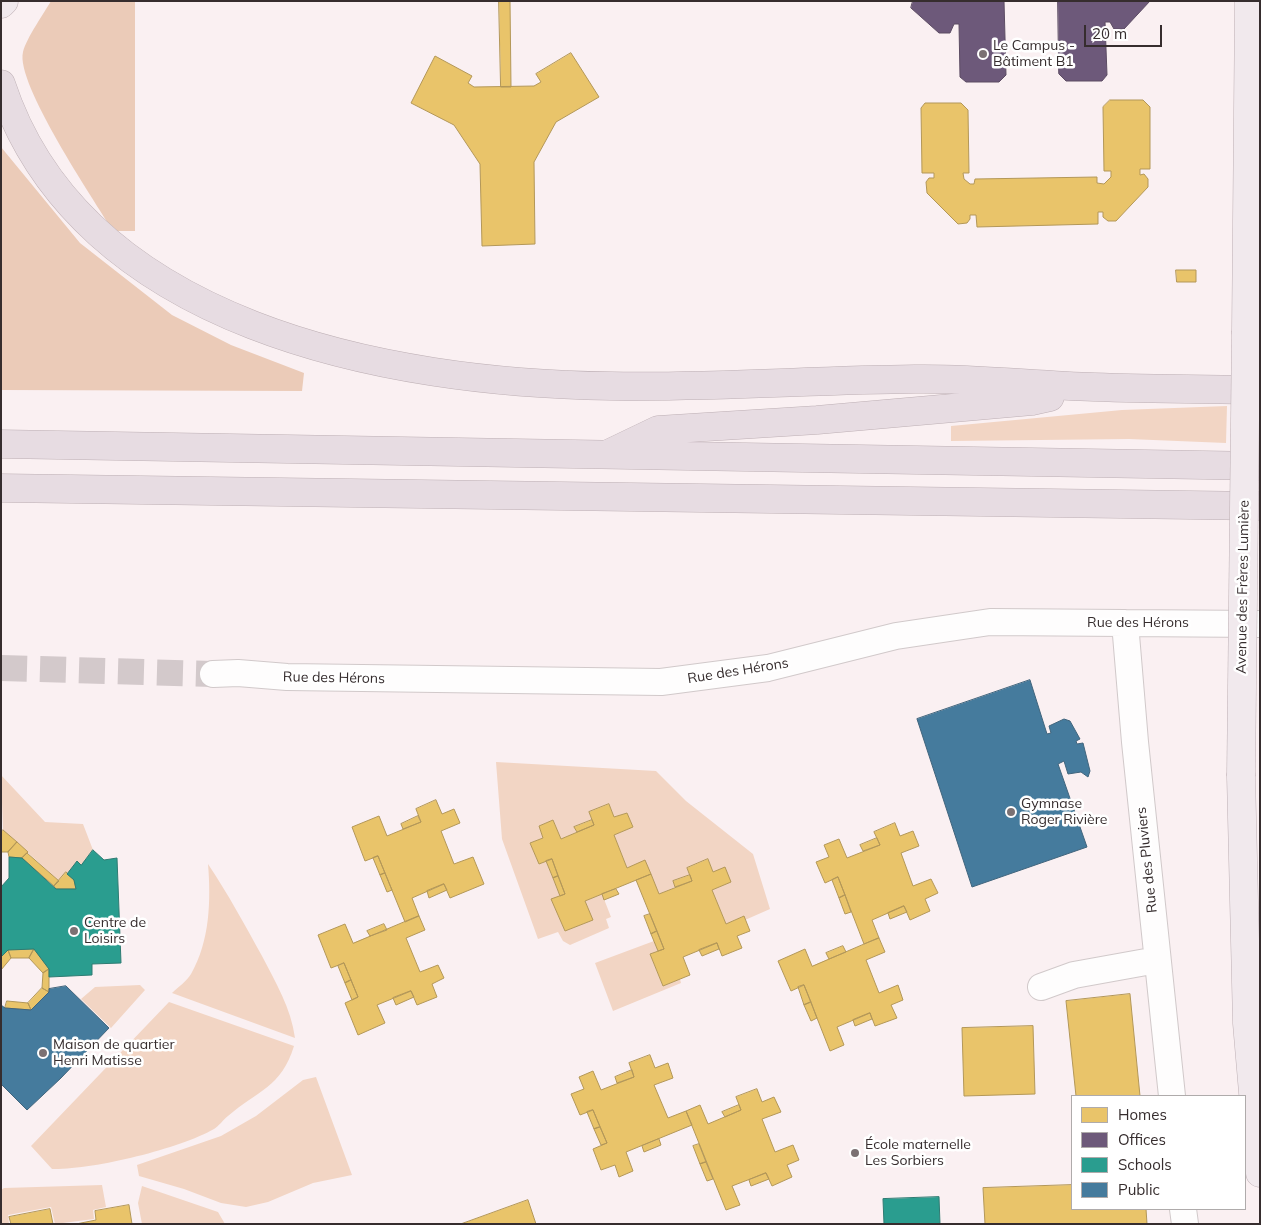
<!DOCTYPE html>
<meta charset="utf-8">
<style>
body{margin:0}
#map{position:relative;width:1261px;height:1225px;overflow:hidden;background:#faf0f2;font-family:Mulish,sans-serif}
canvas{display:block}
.frame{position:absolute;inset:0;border:2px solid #362d2e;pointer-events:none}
.legend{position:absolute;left:1071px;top:1095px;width:175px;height:115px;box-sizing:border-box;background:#fff;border:1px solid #afabab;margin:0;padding:6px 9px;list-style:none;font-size:15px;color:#362d2e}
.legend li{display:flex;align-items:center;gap:10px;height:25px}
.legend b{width:25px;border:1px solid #afabab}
.scale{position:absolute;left:1084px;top:25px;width:78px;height:22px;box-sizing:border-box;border:2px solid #362d2e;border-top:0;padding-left:6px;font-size:15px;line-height:18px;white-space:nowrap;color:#362d2e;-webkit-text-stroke:4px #fff;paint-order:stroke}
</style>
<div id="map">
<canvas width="1261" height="1225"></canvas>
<div class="frame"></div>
<ul class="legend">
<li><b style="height:14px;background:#e9c46a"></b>Homes</li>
<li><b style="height:14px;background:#6d597a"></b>Offices</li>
<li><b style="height:14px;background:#2a9d8f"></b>Schools</li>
<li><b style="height:14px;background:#457b9d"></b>Public</li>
</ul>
<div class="scale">20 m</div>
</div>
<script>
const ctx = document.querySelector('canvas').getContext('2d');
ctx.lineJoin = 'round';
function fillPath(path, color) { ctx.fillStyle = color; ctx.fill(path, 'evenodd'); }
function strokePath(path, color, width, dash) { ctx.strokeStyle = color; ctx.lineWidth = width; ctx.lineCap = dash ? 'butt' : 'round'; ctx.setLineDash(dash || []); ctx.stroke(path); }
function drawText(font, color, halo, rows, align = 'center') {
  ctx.font = font + ' Mulish,sans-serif'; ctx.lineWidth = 5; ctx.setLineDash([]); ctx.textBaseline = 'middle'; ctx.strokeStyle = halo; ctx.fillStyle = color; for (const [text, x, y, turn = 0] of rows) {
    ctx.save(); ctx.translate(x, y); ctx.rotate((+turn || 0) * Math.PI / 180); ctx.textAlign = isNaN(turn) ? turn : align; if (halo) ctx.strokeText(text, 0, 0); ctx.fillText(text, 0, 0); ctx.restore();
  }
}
fillPath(new Path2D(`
 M 1227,406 L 1226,443 L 1129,439 L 951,441 L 951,426 L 1122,410 Z
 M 496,762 L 656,771 L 686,801 L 753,854 L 770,909 L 745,920 L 743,916 L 726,924 L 712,890 L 730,882 L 713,872 L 708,859 L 687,868 L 690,875 L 673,881 L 675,887 L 659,894 L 645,861 L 627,868 L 614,835 L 633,827 L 627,813 L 614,817 L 609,804 L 589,812 L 592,820 L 575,826 L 577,832 L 561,839 L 553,820 L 539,826 L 543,838 L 530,843 L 539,864 L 546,861 L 560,896 L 552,899 L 565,931 L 592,920 L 585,901 L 602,894 L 611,917 L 606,919 L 609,928 L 570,945 L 563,941 L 558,932 L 538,939 L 502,839 Z
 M 1,775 L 45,822 L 83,824 L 93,850 L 81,865 L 67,874 L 65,873 L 59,881 L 3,830 Z
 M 208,864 C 228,894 245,925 262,956 C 276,983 291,1008 295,1038 L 172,993 C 178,987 187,981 191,974 C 210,941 211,900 208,864 Z
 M 654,941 L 658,951 L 650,954 L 663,986 L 680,979 L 681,983 L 613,1011 L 595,963 Z
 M 140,985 L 145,990 L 111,1028 L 81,999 L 95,987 Z
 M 169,1002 L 294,1046 C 281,1088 258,1090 228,1116 C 223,1120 219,1126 214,1129 C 179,1149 92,1170 52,1169 L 31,1146 Z
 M 316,1077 L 352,1175 L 313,1183 L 268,1202 L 246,1207 L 221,1203 L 184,1189 L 139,1176 L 137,1165 L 221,1136 L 256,1116 L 303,1080 Z
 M 102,1185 L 106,1207 L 93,1210 L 94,1219 L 55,1224 L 51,1207 L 8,1215 L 9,1224 L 1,1224 L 1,1190 L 4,1188 Z
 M 142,1186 L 218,1212 L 225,1224 L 142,1224 L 138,1203 Z`), '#f2d5c4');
fillPath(new Path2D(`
 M 51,1 L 135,1 L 135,231 L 113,231 C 94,200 15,83 23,52 C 27,37 43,15 51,1 Z
 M 1,147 L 80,243 L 172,315 L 231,345 L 304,373 L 302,391 L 1,390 Z`), '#ebcbb8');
const homes = new Path2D(`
 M 499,1 L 510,1 L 511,87 L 501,87 Z
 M 571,53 L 599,97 L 556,122 L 534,162 L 535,244 L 482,246 L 480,164 L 454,125 L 411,103 L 435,56 L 472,76 L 468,83 L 474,87 L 534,86 L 541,82 L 536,74 Z
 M 1110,100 L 1143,100 L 1150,107 L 1150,169 L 1140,169 L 1140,175 L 1144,174 L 1148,179 L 1148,187 L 1116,221 L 1108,221 L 1103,217 L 1103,212 L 1098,212 L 1098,224 L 977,227 L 976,215 L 970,215 L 970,219 L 967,223 L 958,224 L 927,193 L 926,182 L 929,178 L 934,178 L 934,173 L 922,173 L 921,108 L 925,103 L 961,103 L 968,110 L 969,173 L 963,173 L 964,179 L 970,184 L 974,184 L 975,179 L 1097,177 L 1097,183 L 1104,184 L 1111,177 L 1111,171 L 1104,171 L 1103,107 Z
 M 1176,270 L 1196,270 L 1196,282 L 1177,282 Z
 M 436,800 L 442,814 L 454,809 L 460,823 L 441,831 L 454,864 L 473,857 L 484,884 L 450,898 L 444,884 L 412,898 L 419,916 L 405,922 L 378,856 L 365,861 L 352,827 L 379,816 L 387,836 L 421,822 L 416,809 Z
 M 609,804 L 614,817 L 627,813 L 633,827 L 614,835 L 627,868 L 645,860 L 651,874 L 585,901 L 593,920 L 565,931 L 551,899 L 565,894 L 552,859 L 539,864 L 530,843 L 543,838 L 539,826 L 553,820 L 561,839 L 594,825 L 589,812 Z
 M 418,816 L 421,822 L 403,829 L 401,824 Z
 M 592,820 L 594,825 L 577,832 L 574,827 Z
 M 895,823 L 900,836 L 913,831 L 919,846 L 901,853 L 913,886 L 931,879 L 938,893 L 925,899 L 930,911 L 910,920 L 904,906 L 872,920 L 879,938 L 864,944 L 838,877 L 825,883 L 816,862 L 829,857 L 824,845 L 839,839 L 847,858 L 880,845 L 874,832 Z
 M 3,830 L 17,842 L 8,852 L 1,852 L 1,832 Z
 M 877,838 L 880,845 L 863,851 L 860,845 Z
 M 17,842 L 28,852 L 22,858 L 9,857 L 8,852 Z
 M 27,853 L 59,881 L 54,886 L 22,858 Z
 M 378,856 L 385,873 L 380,875 L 373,858 Z
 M 552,859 L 558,876 L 553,878 L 546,861 Z
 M 708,859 L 713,872 L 725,867 L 731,882 L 712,890 L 726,924 L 744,916 L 750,931 L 737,936 L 742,948 L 722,956 L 717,943 L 683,957 L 690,975 L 663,986 L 650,954 L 664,949 L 636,880 L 651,874 L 659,894 L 692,881 L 687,868 Z
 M 66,872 L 74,880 L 76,889 L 56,889 L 54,886 Z
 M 385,873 L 392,890 L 387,892 L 380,875 Z
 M 690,875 L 692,881 L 675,887 L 673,881 Z
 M 558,876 L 565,894 L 560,896 L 553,878 Z
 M 838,877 L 845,895 L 839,898 L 832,880 Z
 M 444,884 L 447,890 L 429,898 L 427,891 Z
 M 616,889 L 619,894 L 604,900 L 602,894 Z
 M 845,895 L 851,912 L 845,914 L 839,898 Z
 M 904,906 L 907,912 L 890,919 L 888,913 Z
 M 650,914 L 657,931 L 651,934 L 644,916 Z
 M 419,916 L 425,930 L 406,938 L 420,972 L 438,965 L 444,978 L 432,984 L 437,997 L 417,1005 L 411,991 L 377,1005 L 385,1023 L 358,1035 L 345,1003 L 358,997 L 344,963 L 331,968 L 318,935 L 345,924 L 353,943 Z
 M 384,924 L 387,930 L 370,936 L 367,931 Z
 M 657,931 L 664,949 L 658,951 L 651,934 Z
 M 879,938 L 885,952 L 866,960 L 879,993 L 898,985 L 903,1000 L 891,1005 L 897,1018 L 875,1026 L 870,1013 L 837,1027 L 844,1045 L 830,1051 L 804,985 L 791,991 L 778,961 L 805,949 L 812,966 Z
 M 717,943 L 719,949 L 702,956 L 699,950 Z
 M 843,946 L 846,952 L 829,959 L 826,953 Z
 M 34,949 L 29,958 L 11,958 L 8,950 Z
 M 34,949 L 49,969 L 43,973 L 29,958 Z
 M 8,950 L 11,958 L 1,970 L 1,957 Z
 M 344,963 L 351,980 L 345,983 L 338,966 Z
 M 49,969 L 49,992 L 42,988 L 43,973 Z
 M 351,980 L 358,997 L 352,1000 L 345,983 Z
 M 804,985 L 811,1002 L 804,1005 L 798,987 Z
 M 42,988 L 49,992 L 31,1010 L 28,1003 Z
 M 411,991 L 414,997 L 396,1005 L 393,998 Z
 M 1130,994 L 1140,1096 L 1076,1096 L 1066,1001 Z
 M 7,1001 L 28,1003 L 31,1010 L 5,1008 Z
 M 811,1002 L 817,1018 L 811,1021 L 804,1005 Z
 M 870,1013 L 872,1019 L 855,1026 L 853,1020 Z
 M 1033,1026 L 1035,1094 L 964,1096 L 962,1028 Z
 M 650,1055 L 655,1068 L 668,1063 L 673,1078 L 654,1085 L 668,1118 L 686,1111 L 692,1125 L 626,1152 L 633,1171 L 619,1177 L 615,1165 L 601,1170 L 593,1149 L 607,1143 L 593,1110 L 580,1115 L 571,1094 L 584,1089 L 579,1077 L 593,1071 L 601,1090 L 634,1077 L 629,1063 Z
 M 632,1070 L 634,1077 L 617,1083 L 615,1077 Z
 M 757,1089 L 762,1102 L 774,1097 L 781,1112 L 762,1119 L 775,1152 L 793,1145 L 799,1160 L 787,1165 L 792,1177 L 772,1186 L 766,1173 L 732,1186 L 740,1205 L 726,1210 L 686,1111 L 700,1105 L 708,1124 L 741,1110 L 736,1097 Z
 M 739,1105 L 741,1110 L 725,1117 L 722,1112 Z
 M 593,1110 L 600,1127 L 594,1129 L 587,1112 Z
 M 600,1127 L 607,1143 L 601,1145 L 594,1129 Z
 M 659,1139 L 661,1145 L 644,1152 L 642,1146 Z
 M 699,1144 L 706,1162 L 700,1164 L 693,1146 Z
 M 706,1162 L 713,1179 L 707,1181 L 700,1164 Z
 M 766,1173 L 769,1179 L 751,1186 L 749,1180 Z
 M 1072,1185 L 1072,1209 L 1146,1209 L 1147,1224 L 985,1224 L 983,1188 Z
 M 528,1200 L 536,1224 L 461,1224 Z
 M 129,1205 L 132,1224 L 76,1224 L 96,1220 L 95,1211 Z
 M 50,1209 L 53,1224 L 11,1224 L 9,1217 Z`);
fillPath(homes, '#e9c46a');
strokePath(homes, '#b39758', 1);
const offices = new Path2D(`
 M 913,1 L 1004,1 L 1006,75 L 999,82 L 966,82 L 960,77 L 959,24 L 954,24 L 950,33 L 939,33 L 911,8 Z
 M 1058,1 L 1150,1 L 1124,29 L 1114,29 L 1110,22 L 1105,22 L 1107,75 L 1102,81 L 1066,81 L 1059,74 Z`);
fillPath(offices, '#6d597a');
strokePath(offices, '#5c4c63', 1);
const schools = new Path2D(`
 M 93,850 L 104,860 L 117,858 L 121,963 L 92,964 L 92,975 L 49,977 L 49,969 L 34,949 L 8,950 L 1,957 L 1,887 L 9,878 L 9,857 L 22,858 L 56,889 L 76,889 L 74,880 L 67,874 L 77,861 L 81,865 Z
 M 939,1197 L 940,1224 L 884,1224 L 883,1199 Z`);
fillPath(schools, '#2a9d8f');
strokePath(schools, '#2e7b72', 1);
const public = new Path2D(`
 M 1030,680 L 1047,734 L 1051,733 L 1049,726 L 1064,719 L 1070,721 L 1080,739 L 1076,741 L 1077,744 L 1083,743 L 1090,771 L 1088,777 L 1081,772 L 1068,774 L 1064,761 L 1058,764 L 1087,847 L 972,887 L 917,719 Z
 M 66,986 L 109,1028 L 61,1078 L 27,1110 L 1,1084 L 1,1005 L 5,1008 L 31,1010 L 49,992 L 49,989 Z`);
fillPath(public, '#457b9d');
strokePath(public, '#40647c', 1);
strokePath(new Path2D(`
 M 1,668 L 213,674`), '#d3c9cb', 26, [26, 13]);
const minor = new Path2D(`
 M 1125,623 L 1135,742 L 1172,1096
 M 213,674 L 238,673 L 287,677 L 661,682 L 768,668 L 896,636 L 990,622 L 1260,624
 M 1041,987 L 1074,975 L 1157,960
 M 1183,1209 L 1185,1224`);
const major = new Path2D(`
 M 1,4 L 4,1
 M 1246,331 L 1249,1
 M 1241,776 L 1247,1023 L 1260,1173`);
const highway = new Path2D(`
 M 1,84 C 81,327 389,383 611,386 C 712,388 813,380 915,379 C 974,378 1034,385 1094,387 C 1149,389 1205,389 1260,390
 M 1,444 L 1260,466
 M 610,453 L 658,430 L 817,420 L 1032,401 L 1050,397
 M 1,488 L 1260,506`);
strokePath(minor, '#d1c9ca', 28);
strokePath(major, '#bdafb4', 29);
strokePath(highway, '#bdafb4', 29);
strokePath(minor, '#fefdfd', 26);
strokePath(major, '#f1e9ed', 28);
strokePath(highway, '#e7dce2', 28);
const majorBridge = new Path2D(`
 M 1241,776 L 1246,331`);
strokePath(majorBridge, '#bdafb4', 29, []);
strokePath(majorBridge, '#f1e9ed', 28);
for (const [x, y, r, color] of [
 [983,54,5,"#7b7173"],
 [1011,812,5,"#7b7173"],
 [74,931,5,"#7b7173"],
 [43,1053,5,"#7b7173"],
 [855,1153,5,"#7b7173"]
]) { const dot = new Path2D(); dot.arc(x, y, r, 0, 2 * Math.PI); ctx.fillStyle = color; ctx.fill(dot); strokePath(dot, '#fff', 2); }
drawText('14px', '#362d2e', '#fff', [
 ["Le Campus -",993,46],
 ["Bâtiment B1",993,62],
 ["Gymnase",1021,804],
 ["Roger Rivière",1021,820],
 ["Centre de",84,923],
 ["Loisirs",84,939],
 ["Maison de quartier",53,1045],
 ["Henri Matisse",53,1061],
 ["École maternelle",865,1145],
 ["Les Sorbiers",865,1161]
], 'left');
drawText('14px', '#362d2e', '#fff', [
 ["Avenue des Frères Lumière",1243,587,-89],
 ["Rue des Hérons",1138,623],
 ["Rue des Hérons",738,671,-9],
 ["Rue des Hérons",334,678,1],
 ["Rue des Pluviers",1147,860,-96]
]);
</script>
